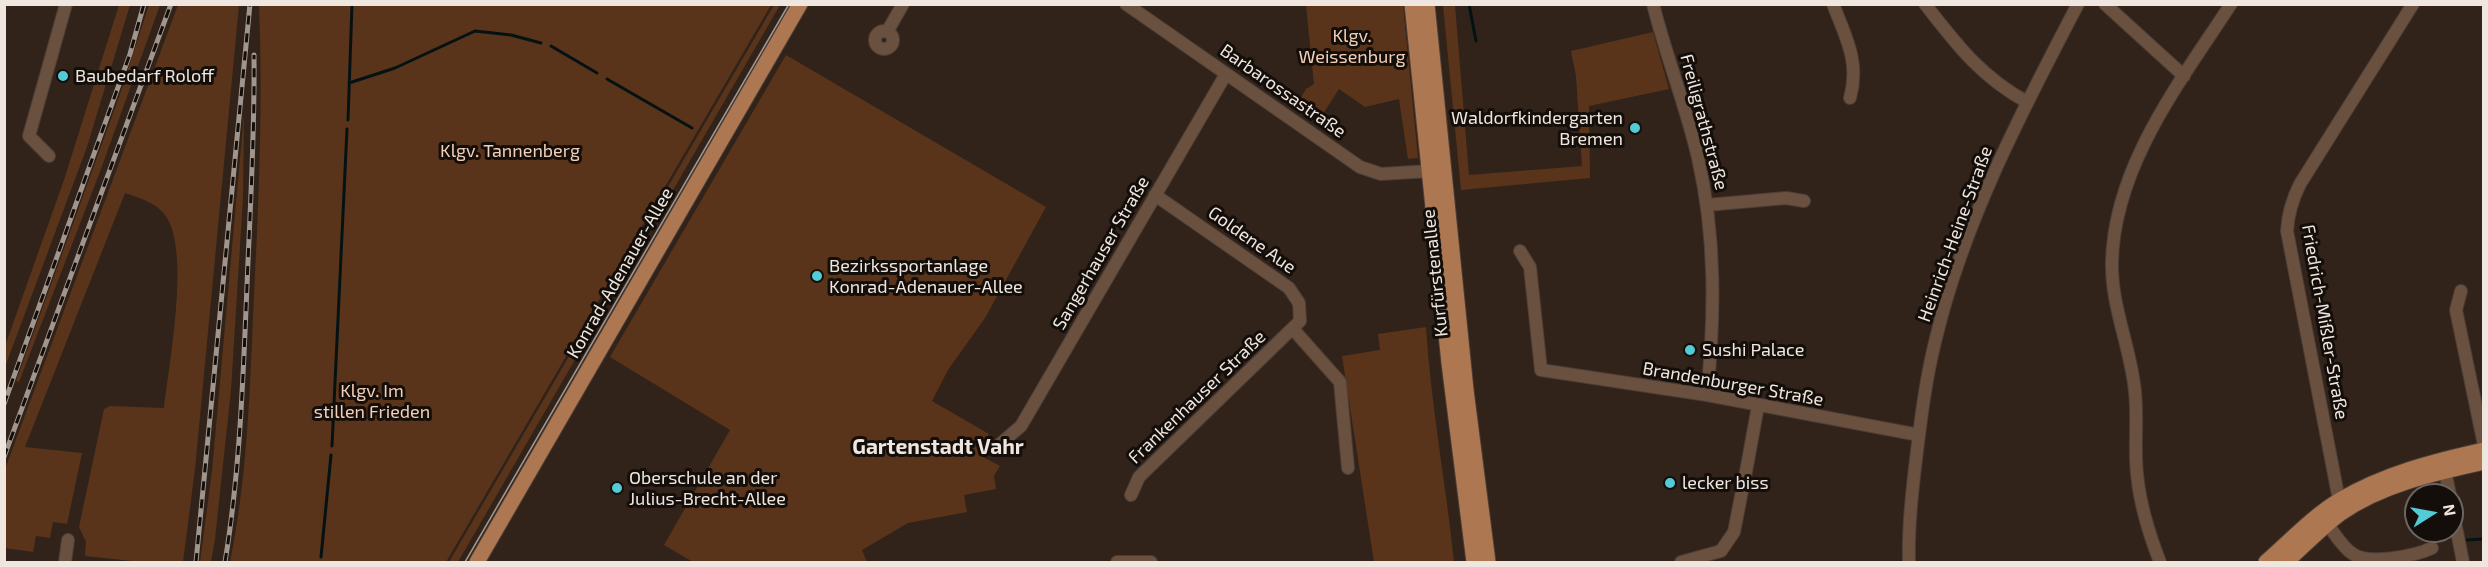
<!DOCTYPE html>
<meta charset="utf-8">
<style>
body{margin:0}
#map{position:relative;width:2488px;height:567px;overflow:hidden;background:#31231a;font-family:"Exo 2",sans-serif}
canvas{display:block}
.frame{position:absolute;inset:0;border:6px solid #efe6df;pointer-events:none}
.north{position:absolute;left:2404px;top:483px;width:60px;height:60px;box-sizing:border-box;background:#140e0a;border:2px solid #6c645f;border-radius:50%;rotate:79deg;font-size:16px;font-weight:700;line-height:24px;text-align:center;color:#efe6df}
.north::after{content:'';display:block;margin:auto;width:21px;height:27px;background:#52cbd7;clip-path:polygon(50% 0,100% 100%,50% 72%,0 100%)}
</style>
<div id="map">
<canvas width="2488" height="567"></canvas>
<div class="frame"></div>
<div class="north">N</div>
</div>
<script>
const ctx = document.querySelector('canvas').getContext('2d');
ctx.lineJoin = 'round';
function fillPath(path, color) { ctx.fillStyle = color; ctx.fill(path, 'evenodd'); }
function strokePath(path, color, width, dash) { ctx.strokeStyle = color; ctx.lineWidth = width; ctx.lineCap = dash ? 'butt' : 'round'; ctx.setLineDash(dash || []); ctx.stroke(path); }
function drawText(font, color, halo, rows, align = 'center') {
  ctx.font = font + ' "Exo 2",sans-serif'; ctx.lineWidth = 6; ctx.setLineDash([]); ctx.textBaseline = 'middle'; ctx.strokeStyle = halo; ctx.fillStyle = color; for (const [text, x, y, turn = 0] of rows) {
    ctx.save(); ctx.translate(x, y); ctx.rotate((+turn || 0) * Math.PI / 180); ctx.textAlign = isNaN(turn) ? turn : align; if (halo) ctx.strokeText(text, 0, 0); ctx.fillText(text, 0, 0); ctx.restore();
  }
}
fillPath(new Path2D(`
 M 119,5 L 130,5 L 87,147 L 5,367 L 5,346 L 64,180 Z
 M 149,5 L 160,5 L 101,169 L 19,382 L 16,381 L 119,97 Z
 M 178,5 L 239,5 L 195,469 L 183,562 L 141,562 L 85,556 L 86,542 L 79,527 L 104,409 L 110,406 L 164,408 C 169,364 191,249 165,215 C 155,202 139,198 125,193 L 25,447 L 82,453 L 67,524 L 53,522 L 50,538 L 36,536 L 33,552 L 5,548 L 5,469 Z
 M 259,5 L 771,5 L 446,562 L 230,562 C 248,475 250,384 254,295 C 259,198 263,102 259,5 Z
 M 774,5 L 780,5 L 458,562 L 449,562 Z
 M 791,5 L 794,5 L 470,562 L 468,562 Z
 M 1306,5 L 1403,5 L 1418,158 L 1408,159 L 1399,99 L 1365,107 L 1339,89 L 1317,123 L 1294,110 L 1306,89 L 1314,84 Z
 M 1443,5 L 1455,5 L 1469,175 L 1582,166 L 1576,76 L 1571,51 L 1653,32 L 1669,89 L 1589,106 L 1590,178 L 1461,190 Z
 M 786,55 L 1046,207 L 985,318 L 948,370 L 932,401 L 989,434 L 978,454 L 1000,466 L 994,476 L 996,489 L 964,495 L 967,512 L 908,523 L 862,550 L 867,562 L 693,562 L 664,545 L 730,430 L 610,357 Z
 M 244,114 L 243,198 L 231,390 L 215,539 L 211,562 L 200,562 L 212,471 Z
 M 1426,327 C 1431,406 1446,484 1454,562 L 1374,562 L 1342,356 L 1380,350 L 1378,334 Z`), '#59341a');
strokePath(new Path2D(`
 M 1469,4 L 1476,41
 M 551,46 L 597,73
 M 607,79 L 692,128
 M 349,83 L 395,68 L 475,31 L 511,35 L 541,43
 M 348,120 L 352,4
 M 332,446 L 347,129
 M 2467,540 L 2484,539
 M 321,557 L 331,455`), '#051213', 3);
const minor = new Path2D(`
 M 1126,4 L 1360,167 L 1381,174 L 1430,171
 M 1653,4 C 1666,56 1686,106 1698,158 C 1716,237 1715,315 1707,395
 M 1833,4 C 1846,38 1860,62 1850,98
 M 1925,4 C 1957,45 1981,77 2027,102
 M 2105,4 L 2184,76
 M875 40a9 9 0 1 1 18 0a9 9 0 1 1-18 0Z
 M 887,32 L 903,4
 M 49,156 L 29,136 L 66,4
 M 1707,205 L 1786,198 L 1804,201
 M 1520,251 L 1530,267 L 1541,370 L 1707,395 L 1919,435
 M 2461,291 L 2456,310 L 2484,445
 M 1293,329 L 1340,382 L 1348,468
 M 1000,444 L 1021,426 L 1226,74
 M 2445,471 L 2450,495
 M 1743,488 L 1758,406
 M 1131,495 L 1139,477 L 1300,321 L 1299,303 L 1289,288 L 1155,195
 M 2339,500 L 2287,231 C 2288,213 2292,200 2300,184 L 2413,4
 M 2452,507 L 2463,562
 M 2328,525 C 2335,534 2343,548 2353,554 C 2369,565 2415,556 2432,548
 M 65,562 L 68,540
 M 1117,562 L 1151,562
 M 1681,562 L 1721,551 L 1734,532 L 1742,491
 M 1909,562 C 1908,528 1912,493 1916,459 C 1921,418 1926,377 1936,338 C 1964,221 2022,111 2078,4
 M 2160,562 C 2149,534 2140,505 2137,474 C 2134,447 2138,419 2135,392 C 2131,348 2111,307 2112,262 C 2114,166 2180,82 2231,4`);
const major = new Path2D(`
 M 1412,4 L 1449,363 L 1474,562
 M 1427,4 L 1466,390 L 1488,562
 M 477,562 L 800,4
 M 2266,562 C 2290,541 2313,516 2340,500 C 2384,474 2434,461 2484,450
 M 2286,562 C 2304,546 2321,528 2341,513 C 2383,484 2435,473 2484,462`);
strokePath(minor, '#4c3e36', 14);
strokePath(major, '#4c3e36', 17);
strokePath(minor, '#6a503e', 12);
strokePath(major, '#ad7752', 15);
strokePath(new Path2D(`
 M 465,562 L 789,4`), '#a1968e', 1.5);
const rail = new Path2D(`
 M 4,404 L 130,54 L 144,4
 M 4,457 L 171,4
 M 196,562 L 250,4
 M 225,562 C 240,471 243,379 247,286 C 250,209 255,132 254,55`);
strokePath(rail, '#a1968e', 5);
strokePath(rail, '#140e0a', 3, [9]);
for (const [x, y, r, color] of [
 [63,76,6,"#52cbd7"],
 [1635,128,6,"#52cbd7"],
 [817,276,6,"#52cbd7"],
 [1690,350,6,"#52cbd7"],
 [1670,483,6,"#52cbd7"],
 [617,488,6,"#52cbd7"]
]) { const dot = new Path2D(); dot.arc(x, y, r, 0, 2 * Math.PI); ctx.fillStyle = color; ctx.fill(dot); strokePath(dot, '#140e0a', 2); }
drawText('18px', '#f5d0b9', '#140e0a', [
 ["Klgv.",1352,36],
 ["Weissenburg",1352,57],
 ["Klgv. Tannenberg",510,151],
 ["Klgv. Im",372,391],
 ["stillen Frieden",372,412]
]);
drawText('18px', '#efe6df', '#140e0a', [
 ["Baubedarf Roloff",75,76],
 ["Waldorfkindergarten",1623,118,"right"],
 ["Bremen",1623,139,"right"],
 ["Bezirkssportanlage",829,266],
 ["Konrad-Adenauer-Allee",829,287],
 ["Sushi Palace",1702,350],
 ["Oberschule an der",629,478],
 ["Julius-Brecht-Allee",629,499],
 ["lecker biss",1682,483]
], 'left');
drawText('18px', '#efe6df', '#140e0a', [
 ["Barbarossastraße",1283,91,35],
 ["Freiligrathstraße",1704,122,75],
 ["Heinrich-Heine-Straße",1955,234,-70],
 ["Goldene Aue",1252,240,35],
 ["Sangerhauser Straße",1101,253,-60],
 ["Konrad-Adenauer-Allee",620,273,-60],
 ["Kurfürstenallee",1435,273,-96],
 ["Friedrich-Mißler-Straße",2325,322,80],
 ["Brandenburger Straße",1733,384,10],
 ["Frankenhauser Straße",1197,397,-44]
]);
drawText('bold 21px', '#efe6df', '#140e0a', [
 ["Gartenstadt Vahr",938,447]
]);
</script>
